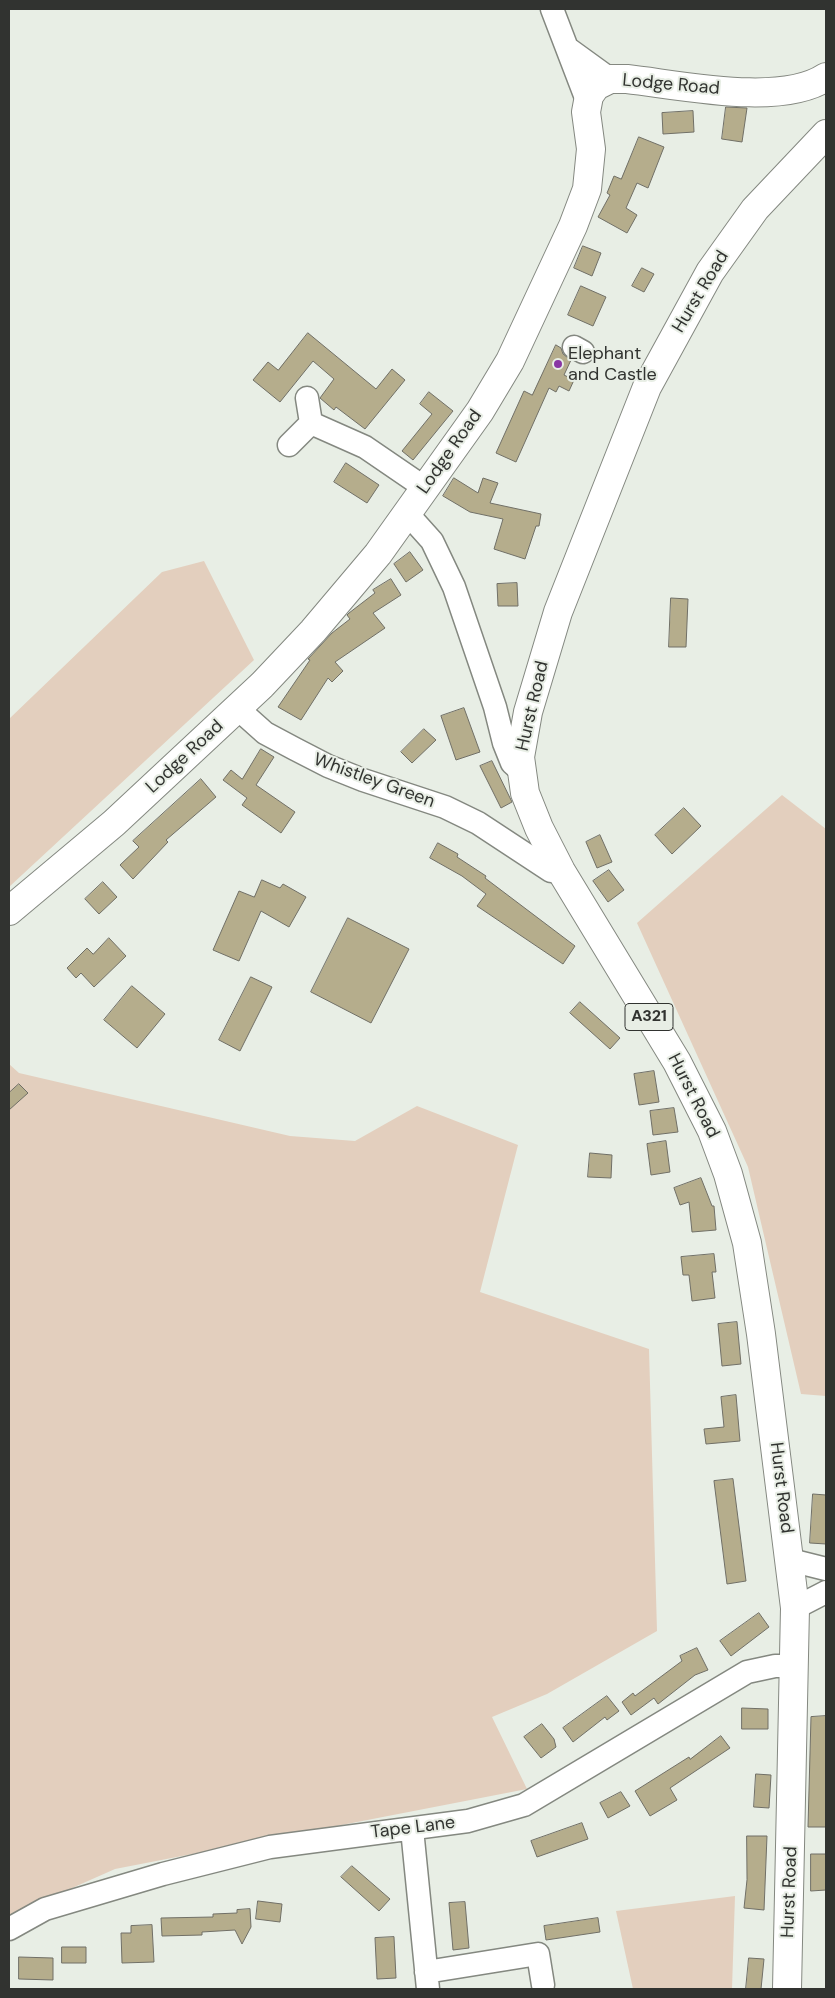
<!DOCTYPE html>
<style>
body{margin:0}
#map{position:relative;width:835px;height:1998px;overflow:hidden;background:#e8eee5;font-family:"DM Sans",sans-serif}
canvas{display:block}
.frame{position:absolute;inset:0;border:10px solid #313330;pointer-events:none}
</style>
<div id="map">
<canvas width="835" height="1998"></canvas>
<div class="frame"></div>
</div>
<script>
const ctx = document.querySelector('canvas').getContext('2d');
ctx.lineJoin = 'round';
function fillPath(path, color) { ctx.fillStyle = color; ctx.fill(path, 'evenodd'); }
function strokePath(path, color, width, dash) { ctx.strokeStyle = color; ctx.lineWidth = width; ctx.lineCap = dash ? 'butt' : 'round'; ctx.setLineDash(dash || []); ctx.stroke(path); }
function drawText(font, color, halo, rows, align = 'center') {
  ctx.font = font + ' "DM Sans",sans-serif'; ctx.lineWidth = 4; ctx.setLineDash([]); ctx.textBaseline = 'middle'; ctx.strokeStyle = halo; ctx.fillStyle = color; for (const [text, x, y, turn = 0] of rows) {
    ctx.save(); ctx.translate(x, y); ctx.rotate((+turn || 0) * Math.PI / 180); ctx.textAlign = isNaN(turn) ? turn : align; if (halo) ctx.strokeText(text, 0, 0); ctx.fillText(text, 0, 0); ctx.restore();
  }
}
fillPath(new Path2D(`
 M 204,561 L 254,660 L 9,887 L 9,719 L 162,572 Z
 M 782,795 L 826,829 L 826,1396 L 801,1394 L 748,1167 L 637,923 Z
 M 9,1064 L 19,1073 L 290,1136 L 355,1141 L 417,1106 L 518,1145 L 480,1292 L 649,1349 L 657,1631 L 547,1694 L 492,1717 L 527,1789 L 115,1869 L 9,1916 Z
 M 735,1896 L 732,1989 L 633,1989 L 616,1911 Z`), '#e3cfbe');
const building = new Path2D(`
 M 726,107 L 747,108 L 742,142 L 722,139 Z
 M 693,111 L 694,132 L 663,134 L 662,113 Z
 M 639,137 L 664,147 L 648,188 L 637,183 L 626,208 L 637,215 L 627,233 L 598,217 L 610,195 L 607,193 L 614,176 L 621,179 Z
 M 583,246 L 601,253 L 592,276 L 574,268 Z
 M 642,268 L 654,274 L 644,292 L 632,286 Z
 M 581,286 L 606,297 L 593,326 L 568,315 Z
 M 308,333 L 376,389 L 392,369 L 405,380 L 365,429 L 336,407 L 334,410 L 320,398 L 334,379 L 313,361 L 280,402 L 253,380 L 268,362 L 278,370 Z
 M 556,345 L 561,348 L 563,354 L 571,360 L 564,375 L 574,380 L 569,391 L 559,386 L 556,392 L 549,388 L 516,462 L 496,453 L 524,391 L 532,395 Z
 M 429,392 L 453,411 L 413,460 L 402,451 L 432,414 L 420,404 Z
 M 346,463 L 379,485 L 367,503 L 334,482 Z
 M 454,478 L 478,493 L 483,478 L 498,483 L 490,503 L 541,514 L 539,526 L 536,526 L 525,559 L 494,549 L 503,519 L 470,512 L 443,496 Z
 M 410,552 L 423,570 L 406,582 L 394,564 Z
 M 391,579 L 401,595 L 373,613 L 385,628 L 335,662 L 343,671 L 332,682 L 328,678 L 301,720 L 278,707 L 310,660 L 308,659 L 332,633 L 350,619 L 347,615 L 349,613 L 375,593 L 373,590 Z
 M 517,583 L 518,606 L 498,606 L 497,584 Z
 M 671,598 L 688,599 L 686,647 L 669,647 Z
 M 464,708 L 480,752 L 456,760 L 441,716 Z
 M 424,729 L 436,740 L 412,763 L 401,752 Z
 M 261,749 L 274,757 L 256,785 L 295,812 L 281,833 L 242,805 L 247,798 L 223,780 L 231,770 L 242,779 Z
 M 492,761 L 512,802 L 501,808 L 480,766 Z
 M 201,779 L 216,797 L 166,840 L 168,842 L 133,879 L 120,865 L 139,847 L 133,841 Z
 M 684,808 L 701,826 L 672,854 L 655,835 Z
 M 600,835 L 612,862 L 597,868 L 586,842 Z
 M 438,843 L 458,854 L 457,857 L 486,876 L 485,878 L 575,946 L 563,964 L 477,906 L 486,894 L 462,876 L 430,858 Z
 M 609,870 L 624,890 L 608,902 L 593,881 Z
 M 262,880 L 280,888 L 283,884 L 306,897 L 289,927 L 261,911 L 239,961 L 213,950 L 239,891 L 254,897 Z
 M 103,882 L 117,897 L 99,914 L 85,899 Z
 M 348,918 L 409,949 L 371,1023 L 311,992 Z
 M 109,938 L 126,956 L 94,987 L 81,973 L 76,978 L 67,968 L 87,948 L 93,954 Z
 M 251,977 L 272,987 L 240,1051 L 219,1040 Z
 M 132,986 L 165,1014 L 137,1048 L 104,1020 Z
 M 580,1002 L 620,1038 L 610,1049 L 570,1013 Z
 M 654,1071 L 659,1102 L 639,1105 L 634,1074 Z
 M 19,1084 L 28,1093 L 9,1110 L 9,1093 Z
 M 674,1108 L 678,1132 L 653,1135 L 650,1111 Z
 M 666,1141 L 670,1172 L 651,1175 L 647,1144 Z
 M 590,1153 L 612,1155 L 611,1178 L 588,1177 Z
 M 701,1178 L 712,1206 L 714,1206 L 716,1230 L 692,1232 L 689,1202 L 680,1205 L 674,1188 Z
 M 714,1254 L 716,1272 L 712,1272 L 715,1298 L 692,1301 L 689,1275 L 683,1275 L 681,1257 Z
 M 737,1322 L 741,1364 L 722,1366 L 718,1324 Z
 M 736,1395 L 740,1441 L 706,1444 L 704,1429 L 724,1427 L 721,1397 Z
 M 733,1479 L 746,1581 L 727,1584 L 714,1481 Z
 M 813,1494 L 826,1495 L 826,1544 L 810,1543 Z
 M 759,1613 L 769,1627 L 731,1656 L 720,1641 Z
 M 697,1648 L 708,1670 L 695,1675 L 658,1704 L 654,1698 L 631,1715 L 622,1702 L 633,1693 L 635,1696 L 682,1661 L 680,1656 Z
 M 607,1696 L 619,1711 L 607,1720 L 605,1717 L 573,1742 L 563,1728 Z
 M 742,1708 L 768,1709 L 768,1729 L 742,1729 Z
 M 826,1716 L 826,1827 L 808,1827 L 811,1717 Z
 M 542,1724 L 554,1739 L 556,1747 L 541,1758 L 524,1737 Z
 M 721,1736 L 730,1748 L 670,1788 L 677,1800 L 650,1816 L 635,1791 L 689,1757 L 690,1759 Z
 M 756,1774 L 771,1775 L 769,1808 L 754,1807 Z
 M 621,1792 L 630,1806 L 608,1818 L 600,1803 Z
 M 582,1823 L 588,1839 L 537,1857 L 531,1841 Z
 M 747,1836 L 767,1836 L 764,1910 L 744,1908 L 747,1880 Z
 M 811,1854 L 826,1854 L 826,1890 L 811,1891 Z
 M 352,1866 L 390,1899 L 379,1911 L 341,1877 Z
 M 258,1901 L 282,1904 L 280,1922 L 256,1919 Z
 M 465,1902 L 469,1948 L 453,1950 L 449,1903 Z
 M 250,1909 L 251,1927 L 242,1944 L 235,1930 L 202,1932 L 202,1935 L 162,1936 L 161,1918 L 213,1917 L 213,1914 L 237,1913 L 237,1910 Z
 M 598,1918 L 600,1932 L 546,1940 L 544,1926 Z
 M 152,1925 L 154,1962 L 122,1963 L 121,1933 L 131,1933 L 131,1926 Z
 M 394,1937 L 396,1978 L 377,1979 L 375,1938 Z
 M 62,1947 L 86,1947 L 86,1963 L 62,1963 Z
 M 19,1957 L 53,1958 L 53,1980 L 19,1979 Z
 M 749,1958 L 764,1959 L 761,1989 L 746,1989 Z`);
fillPath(building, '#b5ad8c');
strokePath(building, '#706f66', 1);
const minor = new Path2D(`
 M 552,9 L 588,103
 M 570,50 L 610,79
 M 574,347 L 583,352
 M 307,398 L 311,423 L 365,447 L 425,488
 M 289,445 L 311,423
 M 406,512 L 432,541 L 454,587 L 495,707 L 504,743 L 512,763 L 522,772
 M 237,708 L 265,733 L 295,749 L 328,766 L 363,780 L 445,807 L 478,823 L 551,871 L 561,871
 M 790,1560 L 826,1569
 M 795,1608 L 826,1592
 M 412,1829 L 428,1989
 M 9,1929 L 45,1909 L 163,1874 L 270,1847 L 468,1821 L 524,1805 L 747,1672 L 775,1666 L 793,1666
 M 426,1972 L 538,1954 L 543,1985`);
const major = new Path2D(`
 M 9,911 L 114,823 L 262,685 L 313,631 L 378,554 L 480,411 L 510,361 L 573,226 L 587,189 L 591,149 L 586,112 L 589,96 L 596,86 L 610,79 L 627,79 C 681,85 781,107 826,77
 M 787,1989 L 795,1608 L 761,1334 L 747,1243 L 728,1174 L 712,1131 L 677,1062 L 561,871 L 539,828 L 525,793 L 520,757 L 528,712 L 558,612 L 647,387 L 710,272 L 755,209 L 826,134`);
strokePath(minor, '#848880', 25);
strokePath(major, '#848880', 30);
strokePath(minor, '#fff', 22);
strokePath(major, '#fff', 28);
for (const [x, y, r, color] of [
 [558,364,5,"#8936a4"]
]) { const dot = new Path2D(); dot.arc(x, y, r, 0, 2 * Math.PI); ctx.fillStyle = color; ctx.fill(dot); strokePath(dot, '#e8eee5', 2); }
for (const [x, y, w] of [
 [649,1017,48]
]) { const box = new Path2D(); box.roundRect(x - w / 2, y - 13.5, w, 27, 4); ctx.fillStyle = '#e8eee5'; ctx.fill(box); strokePath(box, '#313330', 1); }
drawText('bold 16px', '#313330', null, [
 ["A321",649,1017]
]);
drawText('18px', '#313330', '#e8eee5', [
 ["Lodge Road",671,85,5],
 ["Hurst Road",701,292,-59],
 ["Lodge Road",450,452,-55],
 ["Hurst Road",533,706,-77],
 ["Lodge Road",185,757,-43],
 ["Whistley Green",374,781,20],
 ["Hurst Road",693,1096,63],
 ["Hurst Road",781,1488,83],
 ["Tape Lane",413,1828,-7],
 ["Hurst Road",790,1892,-88]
]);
drawText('18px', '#313330', '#e8eee5', [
 ["Elephant",568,354],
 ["and Castle",568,375]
], 'left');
</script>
